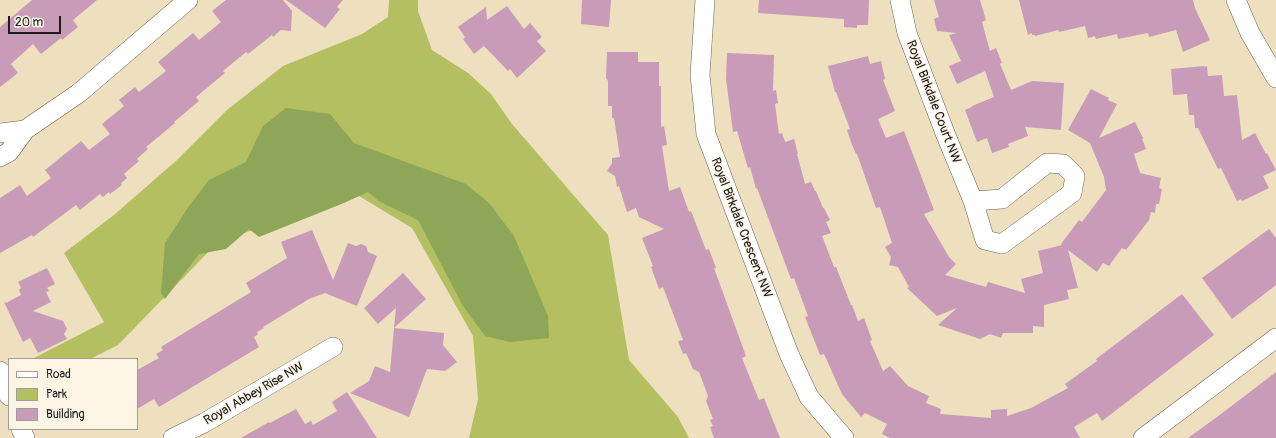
<!DOCTYPE html>
<style>
body{margin:0}
#map{position:relative;width:1276px;height:438px;overflow:hidden;background:#eee0bf;font-family:Pangolin,sans-serif}
canvas{display:block}
.legend{position:absolute;left:8px;top:358px;width:130px;height:72px;box-sizing:border-box;background:#fcf5e5;border:1px solid #a29e95;margin:0;padding:5px 7px;list-style:none;font-size:12px;color:#1c1c1c}
.legend li{display:flex;align-items:center;gap:8px;height:20px}
.legend b{width:20px;border:1px solid #a29e95}
.scale{position:absolute;left:8px;top:16px;width:53px;height:18px;box-sizing:border-box;border:2px solid #1c1c1c;border-top:0;padding-left:5px;font-size:12px;line-height:14px;white-space:nowrap;color:#1c1c1c;-webkit-text-stroke:3px #fcf5e5;paint-order:stroke}
</style>
<div id="map">
<canvas width="1276" height="438"></canvas>
<ul class="legend">
<li><b style="height:5px;background:#fff"></b>Road</li>
<li><b style="height:11px;background:#b3bf61"></b>Park</li>
<li><b style="height:11px;background:#c89bb8"></b>Building</li>
</ul>
<div class="scale">20 m</div>
</div>
<script>
const ctx = document.querySelector('canvas').getContext('2d');
ctx.lineJoin = 'round';
function fillPath(path, color) { ctx.fillStyle = color; ctx.fill(path, 'evenodd'); }
function strokePath(path, color, width, dash) { ctx.strokeStyle = color; ctx.lineWidth = width; ctx.lineCap = dash ? 'butt' : 'round'; ctx.setLineDash(dash || []); ctx.stroke(path); }
function drawText(font, color, halo, rows, align = 'center') {
  ctx.font = font + ' Pangolin,sans-serif'; ctx.lineWidth = 3; ctx.setLineDash([]); ctx.textBaseline = 'middle'; ctx.strokeStyle = halo; ctx.fillStyle = color; for (const [text, x, y, turn = 0] of rows) {
    ctx.save(); ctx.translate(x, y); ctx.rotate((+turn || 0) * Math.PI / 180); ctx.textAlign = isNaN(turn) ? turn : align; if (halo) ctx.strokeText(text, 0, 0); ctx.fillText(text, 0, 0); ctx.restore();
  }
}
fillPath(new Path2D(`
 M 389,0 L 418,0 L 418,11 L 432,50 L 468,73 L 491,94 L 512,124 L 608,235 L 629,360 L 678,417 L 689,438 L 469,438 L 478,399 L 473,336 L 412,228 L 359,196 L 219,241 L 118,345 L 90,359 L 32,359 L 104,322 L 64,253 L 114,215 L 177,160 L 227,110 L 283,66 L 362,34 L 388,17 Z`), '#b3bf61');
fillPath(new Path2D(`
 M 286,108 L 330,114 L 354,143 L 466,184 L 489,203 L 514,236 L 548,316 L 549,338 L 510,342 L 485,336 L 463,306 L 418,220 L 380,202 L 368,192 L 344,203 L 259,237 L 249,229 L 226,249 L 199,254 L 165,299 L 161,293 L 165,243 L 189,206 L 209,180 L 246,162 L 263,126 Z`), '#8ea657');
fillPath(new Path2D(`
 M 32,0 L 97,0 L 73,20 L 78,27 L 62,40 L 61,38 L 41,54 L 33,44 L 11,64 L 18,73 L 0,87 L 0,27 Z
 M 226,0 L 283,0 L 292,11 L 291,31 L 281,30 L 273,37 L 272,35 L 248,54 L 246,52 L 223,71 L 225,73 L 196,97 L 199,101 L 174,122 L 175,123 L 146,147 L 148,149 L 137,159 L 139,161 L 124,174 L 127,178 L 121,183 L 122,185 L 110,194 L 109,192 L 103,197 L 100,194 L 80,210 L 76,205 L 33,237 L 32,235 L 0,253 L 0,198 L 20,185 L 27,196 L 51,178 L 45,170 L 81,141 L 89,150 L 110,134 L 102,124 L 124,106 L 119,100 L 135,87 L 139,92 L 166,71 L 158,62 L 193,33 L 199,40 L 221,22 L 212,11 Z
 M 286,0 L 343,0 L 337,7 L 340,9 L 325,28 Z
 M 582,0 L 611,0 L 609,27 L 581,24 Z
 M 759,0 L 869,0 L 868,25 L 857,25 L 857,28 L 844,27 L 844,19 L 758,13 Z
 M 934,0 L 980,0 L 986,20 L 982,22 L 990,51 L 996,48 L 1002,63 L 1000,64 L 1011,90 L 1032,81 L 1064,83 L 1061,130 L 1025,127 L 1028,136 L 1008,144 L 1009,147 L 992,153 L 987,138 L 977,142 L 965,110 L 972,107 L 972,106 L 994,97 L 985,71 L 957,84 L 949,66 L 961,61 L 949,35 L 957,33 L 937,31 L 934,19 L 939,17 Z
 M 1019,0 L 1193,0 L 1195,8 L 1210,40 L 1183,52 L 1176,30 L 1149,37 L 1148,33 L 1118,39 L 1117,34 L 1096,39 L 1095,36 L 1088,38 L 1085,26 L 1059,32 L 1058,30 L 1035,36 L 1035,35 L 1032,35 L 1032,33 L 1028,35 Z
 M 507,6 L 524,29 L 530,23 L 542,37 L 537,41 L 546,51 L 517,78 L 510,69 L 508,71 L 484,46 L 474,54 L 463,39 L 465,37 L 458,27 L 486,7 L 487,20 Z
 M 607,52 L 638,52 L 638,62 L 659,62 L 659,86 L 661,86 L 661,127 L 664,126 L 667,145 L 662,146 L 669,191 L 680,187 L 689,212 L 691,211 L 706,250 L 709,249 L 716,268 L 714,268 L 746,356 L 742,358 L 759,400 L 764,398 L 780,438 L 714,438 L 710,427 L 713,426 L 710,420 L 713,419 L 706,401 L 708,396 L 699,372 L 693,369 L 686,353 L 683,354 L 678,341 L 683,340 L 663,287 L 659,289 L 651,267 L 653,266 L 642,238 L 664,229 L 639,217 L 636,208 L 627,212 L 619,186 L 617,187 L 615,176 L 607,171 L 612,163 L 612,158 L 620,157 L 614,118 L 612,118 L 612,106 L 608,106 L 608,81 L 606,78 Z
 M 727,53 L 774,55 L 773,91 L 776,90 L 778,103 L 775,104 L 779,134 L 782,133 L 785,142 L 794,139 L 798,154 L 797,154 L 805,184 L 811,182 L 815,191 L 816,191 L 823,208 L 824,208 L 830,220 L 826,222 L 831,233 L 822,236 L 834,267 L 836,267 L 851,305 L 852,305 L 858,321 L 864,318 L 872,340 L 870,341 L 883,371 L 890,366 L 908,386 L 929,396 L 926,403 L 941,409 L 940,414 L 991,418 L 991,410 L 1007,409 L 1007,416 L 1031,408 L 1068,388 L 1065,384 L 1097,361 L 1096,359 L 1182,294 L 1214,335 L 1102,421 L 1097,413 L 1074,427 L 1080,438 L 890,438 L 882,434 L 887,424 L 865,413 L 861,417 L 842,394 L 824,354 L 820,355 L 805,317 L 808,316 L 794,278 L 791,279 L 757,188 L 756,189 L 750,167 L 748,168 L 737,131 L 733,132 L 726,79 Z
 M 868,56 L 870,64 L 881,61 L 885,79 L 883,80 L 895,111 L 878,119 L 886,138 L 904,131 L 934,210 L 924,214 L 949,257 L 956,264 L 945,275 L 986,287 L 988,282 L 1025,293 L 1021,279 L 1043,273 L 1038,251 L 1062,245 L 1061,244 L 1079,220 L 1082,222 L 1106,190 L 1104,177 L 1090,143 L 1068,130 L 1091,89 L 1109,98 L 1108,100 L 1117,104 L 1099,138 L 1135,122 L 1143,138 L 1142,139 L 1146,149 L 1134,154 L 1140,173 L 1161,178 L 1159,188 L 1162,189 L 1159,204 L 1156,204 L 1155,213 L 1151,212 L 1149,220 L 1126,250 L 1122,248 L 1109,266 L 1103,263 L 1097,272 L 1068,250 L 1078,288 L 1067,290 L 1069,299 L 1044,305 L 1044,327 L 1033,326 L 1033,333 L 1003,333 L 1001,338 L 990,334 L 980,339 L 938,325 L 957,308 L 937,316 L 907,288 L 909,287 L 898,267 L 889,265 L 891,257 L 885,247 L 892,243 L 880,207 L 876,208 L 857,154 L 856,154 L 852,145 L 847,130 L 850,129 L 836,92 L 835,92 L 828,66 Z
 M 1204,66 L 1204,67 L 1207,66 L 1208,76 L 1222,75 L 1224,96 L 1237,95 L 1242,140 L 1255,133 L 1266,154 L 1267,153 L 1276,170 L 1263,176 L 1269,188 L 1242,201 L 1241,199 L 1237,201 L 1221,168 L 1218,169 L 1198,128 L 1195,128 L 1194,115 L 1189,115 L 1187,94 L 1173,95 L 1171,69 Z
 M 1269,229 L 1276,238 L 1276,285 L 1232,319 L 1202,278 Z
 M 312,230 L 333,280 L 348,243 L 356,246 L 361,244 L 366,246 L 368,252 L 377,256 L 357,306 L 325,293 L 309,299 L 263,327 L 264,328 L 257,332 L 258,334 L 254,337 L 259,347 L 159,407 L 154,399 L 137,409 L 137,370 L 159,358 L 156,354 L 163,350 L 161,347 L 251,292 L 246,283 L 287,258 L 281,242 Z
 M 47,268 L 55,284 L 47,288 L 49,291 L 46,292 L 51,302 L 33,311 L 63,321 L 67,329 L 64,334 L 67,339 L 38,353 L 30,338 L 23,342 L 4,302 L 6,303 L 21,295 L 19,290 L 21,288 L 18,282 Z
 M 403,273 L 426,299 L 394,328 L 396,308 L 378,324 L 364,308 Z
 M 394,328 L 444,333 L 443,345 L 457,362 L 445,371 L 427,369 L 409,417 L 350,393 L 369,381 L 375,366 L 390,372 Z
 M 1276,372 L 1276,438 L 1188,438 L 1217,417 Z
 M 347,392 L 377,438 L 241,438 L 269,422 L 270,423 L 296,409 L 305,424 L 311,421 L 313,425 L 337,411 L 332,402 Z`), '#c89bb8');
const street = new Path2D(`
 M 705,0 L 700,75 L 706,134 L 789,354 L 809,397 L 844,438
 M 900,0 L 907,33 L 945,133 L 973,201 L 985,240 L 1002,244 L 1072,193 L 1075,176 L 1063,164 L 1047,163 L 1002,199 L 973,201
 M 1236,0 L 1250,33 L 1276,78
 M 0,133 L 25,130
 M 0,157 L 9,152 L 25,130 L 79,93 L 188,0
 M 0,371 L 9,396
 M 21,429 L 25,438
 M 173,438 L 204,423 L 333,347
 M 1143,438 L 1276,338`);
strokePath(street, '#666155', 20);
strokePath(street, '#fff', 19);
drawText('13px', '#1c1c1c', '#fcf5e5', [
 ["Royal Birkdale Court NW",933,102,69],
 ["Royal Birkdale Crescent NW",741,228,69],
 ["Royal Abbey Rise NW",254,394,-30]
]);
</script>
